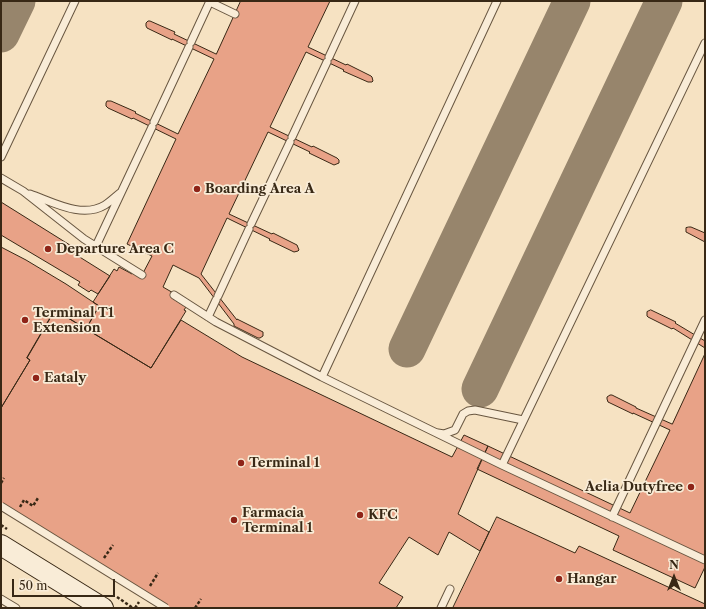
<!DOCTYPE html>
<style>
body{margin:0}
#map{position:relative;width:706px;height:609px;overflow:hidden;background:#f6e2c2;font-family:"Libre Caslon Text",serif}
canvas{display:block}
.frame{position:absolute;inset:0;border:2px solid #382815;pointer-events:none}
.north{position:absolute;left:654px;top:557px;width:40px;height:40px;-webkit-text-stroke:3px #f9ecd7;paint-order:stroke;rotate:0deg;font-size:11px;font-weight:700;line-height:16px;text-align:center;color:#382815}
.north::after{content:'';display:block;margin:auto;width:14px;height:18px;background:#382815;clip-path:polygon(50% 0,100% 100%,50% 72%,0 100%)}
.scale{position:absolute;left:12px;top:579px;width:103px;height:18px;box-sizing:border-box;border:2px solid #382815;border-top:0;padding-left:5px;font-size:12px;line-height:14px;white-space:nowrap;color:#382815;-webkit-text-stroke:3px #f9ecd7;paint-order:stroke}
</style>
<div id="map">
<canvas width="706" height="609"></canvas>
<div class="frame"></div>
<div class="north">N</div>
<div class="scale">50 m</div>
</div>
<script>
const ctx = document.querySelector('canvas').getContext('2d');
ctx.lineJoin = 'round';
function strokePath(path, color, width, dash) { ctx.strokeStyle = color; ctx.lineWidth = width; ctx.lineCap = dash ? 'butt' : 'round'; ctx.setLineDash(dash || []); ctx.stroke(path); }
function fillPath(path, color) { ctx.fillStyle = color; ctx.fill(path, 'evenodd'); }
function drawText(font, color, halo, rows, align = 'center') {
  ctx.font = font + ' "Libre Caslon Text",serif'; ctx.lineWidth = 3.5; ctx.setLineDash([]); ctx.textBaseline = 'middle'; ctx.strokeStyle = halo; ctx.fillStyle = color; for (const [text, x, y, turn = 0] of rows) {
    ctx.save(); ctx.translate(x, y); ctx.rotate((+turn || 0) * Math.PI / 180); ctx.textAlign = isNaN(turn) ? turn : align; if (halo) ctx.strokeText(text, 0, 0); ctx.fillText(text, 0, 0); ctx.restore();
  }
}
strokePath(new Path2D(`
 M 1,34 L 17,1
 M 407,349 L 572,1
 M 480,389 L 664,1`), '#97856c', 37);
const building = new Path2D(`
 M 241,1 L 330,1 L 308,47 L 346,65 L 347,64 L 371,76 L 372,77 L 373,81 L 372,82 L 368,82 L 343,71 L 344,70 L 306,52 L 270,127 L 312,147 L 313,146 L 337,158 L 339,160 L 339,163 L 334,165 L 309,153 L 310,152 L 268,132 L 229,214 L 272,234 L 273,233 L 297,245 L 299,250 L 298,251 L 294,252 L 269,240 L 270,239 L 227,218 L 201,274 L 237,320 L 237,319 L 263,332 L 263,336 L 260,338 L 258,338 L 234,326 L 234,324 L 199,278 L 173,265 L 163,287 L 175,294 L 172,298 L 186,307 L 184,310 L 186,311 L 151,368 L 86,329 L 99,306 L 93,302 L 114,269 L 117,271 L 119,267 L 132,274 L 134,270 L 142,275 L 152,256 L 127,244 L 176,139 L 133,118 L 132,119 L 108,108 L 106,106 L 106,103 L 107,101 L 111,101 L 136,112 L 135,113 L 178,134 L 214,59 L 172,39 L 172,40 L 147,28 L 146,26 L 146,23 L 148,21 L 150,21 L 175,32 L 174,34 L 216,54 Z
 M 1,202 L 73,247 L 70,251 L 110,276 L 98,294 L 91,290 L 89,292 L 78,285 L 80,282 L 1,235 Z
 M 689,227 L 691,227 L 705,233 L 705,242 L 688,233 L 686,232 L 686,228 Z
 M 1,247 L 26,260 L 66,284 L 99,306 L 86,329 L 55,310 L 27,358 L 30,360 L 1,408 Z
 M 55,310 L 151,368 L 181,320 L 242,357 L 452,457 L 464,435 L 488,446 L 458,514 L 489,532 L 480,551 L 449,532 L 438,555 L 409,537 L 379,583 L 403,597 L 396,608 L 160,608 L 1,509 L 1,408 L 30,360 L 27,358 Z
 M 651,310 L 676,322 L 675,323 L 705,341 L 705,348 L 673,328 L 672,329 L 648,317 L 647,316 L 647,312 Z
 M 705,354 L 705,567 L 695,588 L 613,550 L 619,536 L 477,469 L 488,446 L 630,513 L 670,430 L 633,413 L 633,414 L 608,402 L 607,399 L 607,397 L 610,395 L 612,395 L 636,407 L 636,408 L 672,424 Z
 M 497,517 L 575,553 L 579,546 L 705,604 L 705,608 L 453,608 Z`);
fillPath(building, '#e8a287');
strokePath(building, '#382815', 1);
const service = new Path2D(`
 M 210,2 L 235,14
 M 191,42 L 210,1
 M 329,57 L 355,1
 M 154,122 L 189,47
 M 292,137 L 327,62
 M 1,157 L 75,1
 M 1,178 L 23,191 L 84,239 L 142,275
 M 30,194 C 53,202 82,219 105,205 C 110,202 115,197 120,193
 M 251,224 L 290,142
 M 96,246 L 152,127
 M 174,295 L 216,322 L 322,377 L 502,465 L 705,560
 M 218,296 L 249,229
 M 208,317 L 216,300
 M 322,377 L 497,1
 M 438,433 L 444,434 L 455,430 L 463,414 L 468,411 L 475,410 L 523,420
 M 502,465 L 705,43
 M 612,517 L 705,320
 M 1,599 L 16,608
 M 441,608 L 450,589`);
const secondary = new Path2D(`
 M 1,545 L 103,608`);
strokePath(service, '#685640', 9);
strokePath(secondary, '#382815', 22);
strokePath(new Path2D(`
 M 1,483 L 4,478
 M 20,507 L 24,500 L 33,506 L 38,498
 M 1,525 L 7,529
 M 104,558 L 113,545
 M 150,586 L 158,573
 M 117,597 L 133,608
 M 135,608 L 139,602
 M 195,608 L 201,599`), '#382815', 2.5, [3, 2]);
strokePath(service, '#f9ecd7', 7);
strokePath(secondary, '#f9ecd7', 20);
const serviceBridge = new Path2D(`
 M 1,506 L 166,608`);
strokePath(serviceBridge, '#685640', 9, []);
strokePath(serviceBridge, '#f9ecd7', 7);
for (const [x, y, r, color] of [
 [197,189,4,"#8f2418"],
 [48,249,4,"#8f2418"],
 [25,320,4,"#8f2418"],
 [36,378,4,"#8f2418"],
 [241,463,4,"#8f2418"],
 [691,487,4,"#8f2418"],
 [360,515,4,"#8f2418"],
 [234,520,4,"#8f2418"],
 [559,579,4,"#8f2418"]
]) { const dot = new Path2D(); dot.arc(x, y, r, 0, 2 * Math.PI); ctx.fillStyle = color; ctx.fill(dot); strokePath(dot, '#f9ecd7', 1.5); }
drawText('bold 13px', '#382815', '#f9ecd7', [
 ["Boarding Area A",205,189],
 ["Departure Area C",56,249],
 ["Terminal T1",33,313],
 ["Extension",33,328],
 ["Eataly",44,378],
 ["Terminal 1",249,463],
 ["Aelia Dutyfree",683,487,"right"],
 ["Farmacia",242,513],
 ["Terminal 1",242,528],
 ["KFC",368,515],
 ["Hangar",567,579]
], 'left');
</script>
